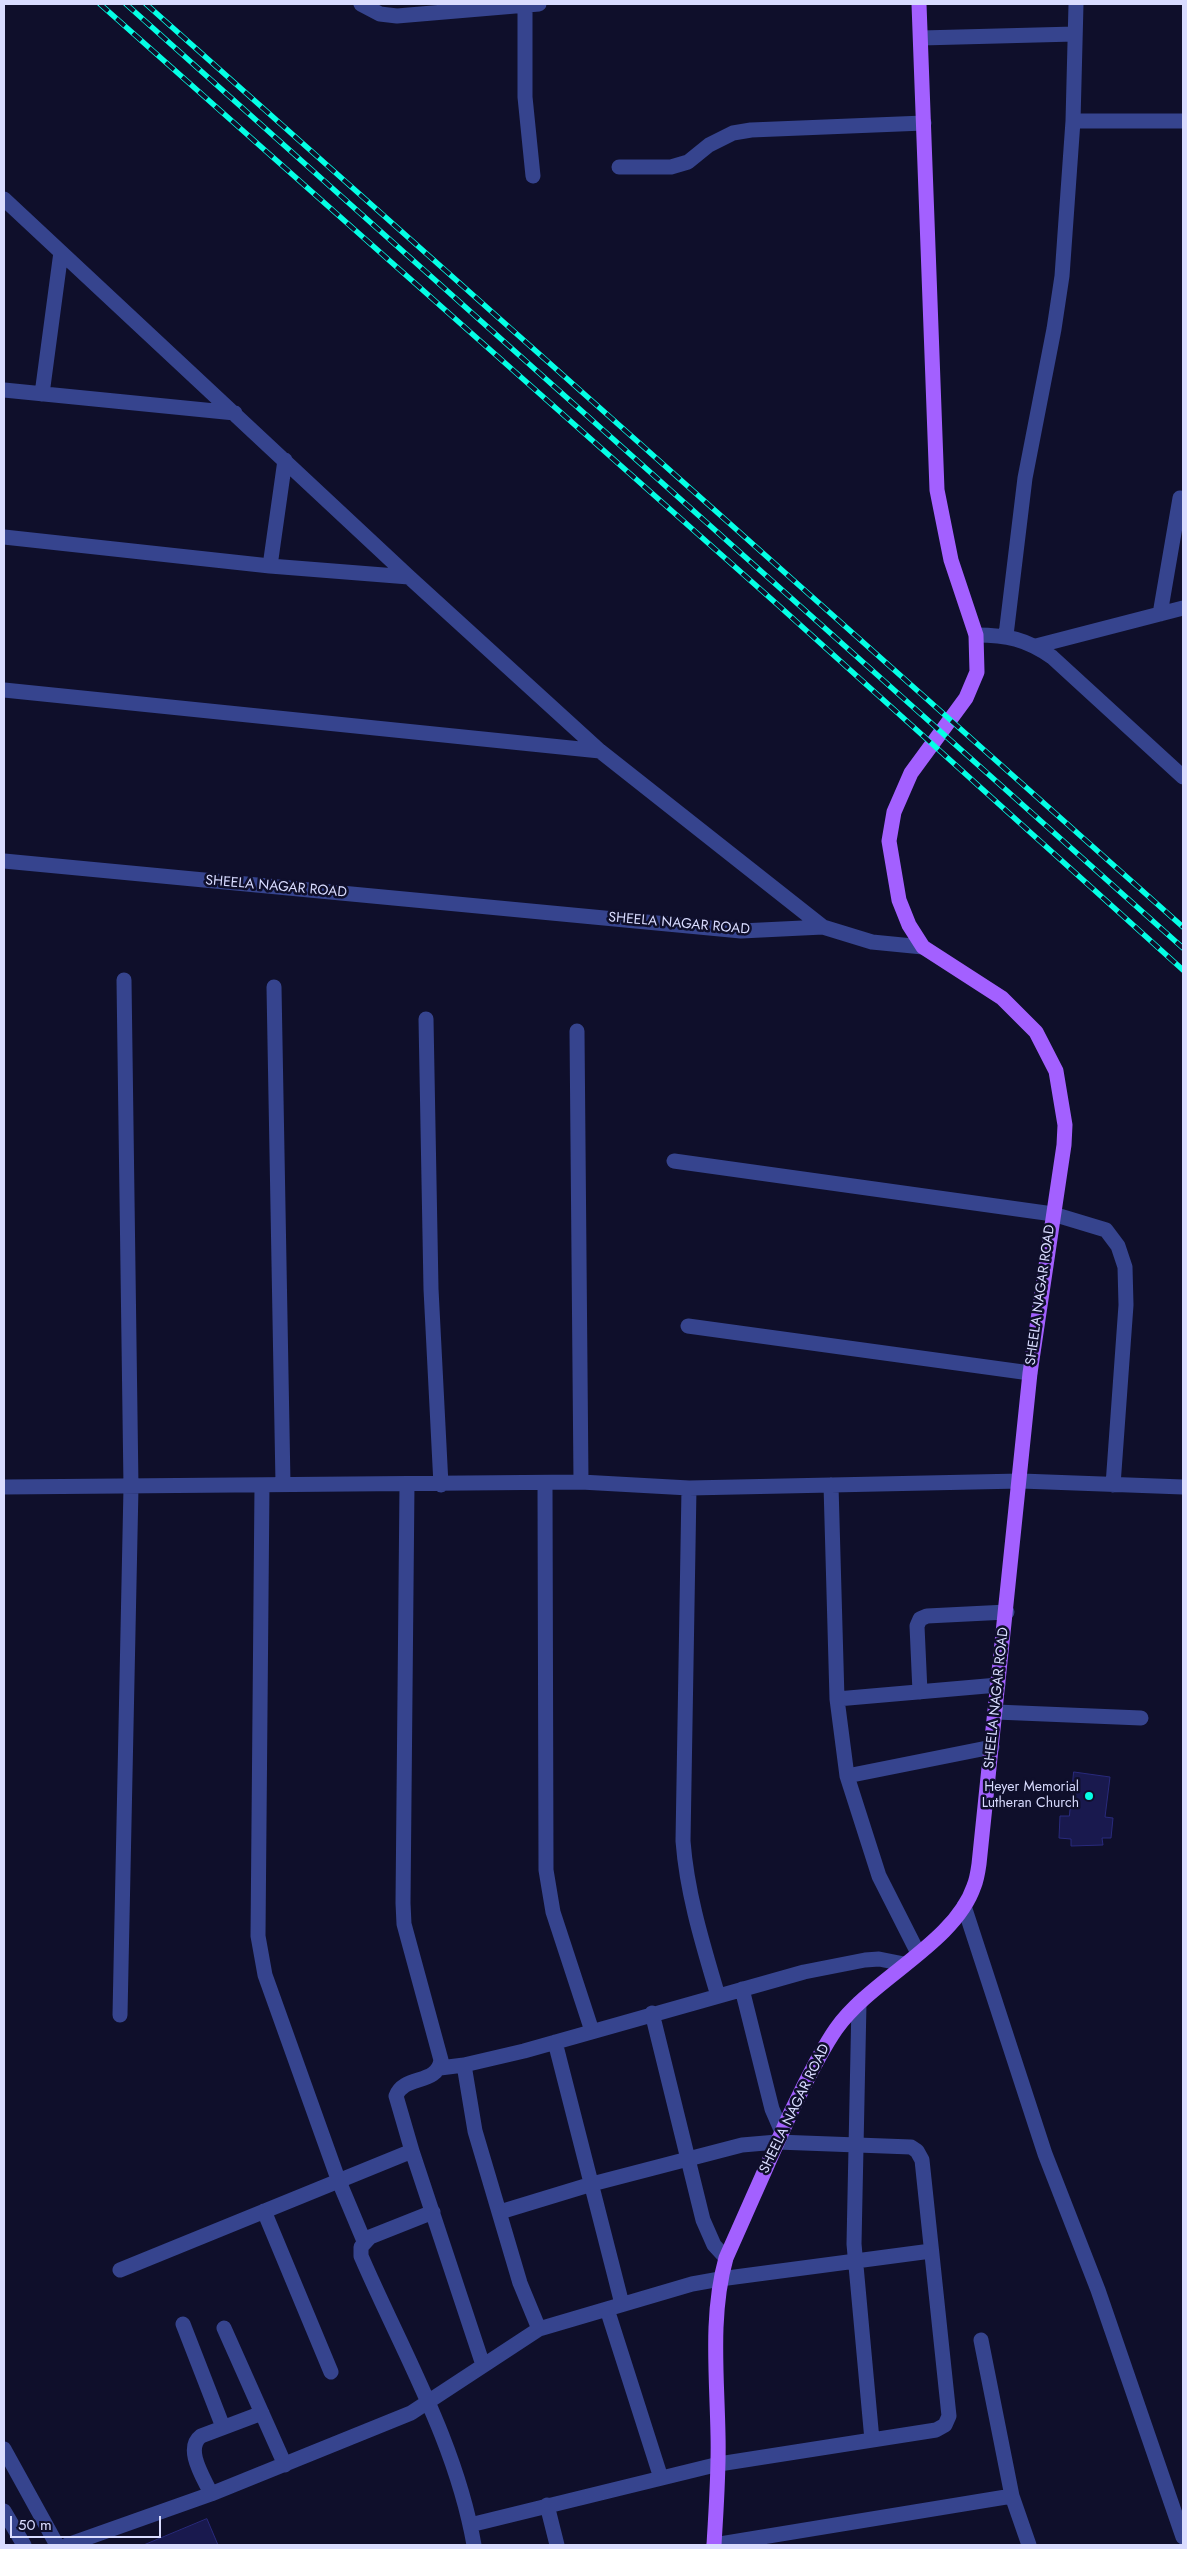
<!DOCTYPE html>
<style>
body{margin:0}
#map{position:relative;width:1187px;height:2549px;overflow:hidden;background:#0f0f2b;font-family:Jost,sans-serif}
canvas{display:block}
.frame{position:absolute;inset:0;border:5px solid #d9dcff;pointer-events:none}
.scale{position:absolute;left:10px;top:2516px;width:151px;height:22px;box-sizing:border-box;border:2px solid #d9dcff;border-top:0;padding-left:6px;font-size:15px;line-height:18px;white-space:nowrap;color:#d9dcff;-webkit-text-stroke:4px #0f0f2b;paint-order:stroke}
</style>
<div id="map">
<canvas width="1187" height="2549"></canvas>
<div class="frame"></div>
<div class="scale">50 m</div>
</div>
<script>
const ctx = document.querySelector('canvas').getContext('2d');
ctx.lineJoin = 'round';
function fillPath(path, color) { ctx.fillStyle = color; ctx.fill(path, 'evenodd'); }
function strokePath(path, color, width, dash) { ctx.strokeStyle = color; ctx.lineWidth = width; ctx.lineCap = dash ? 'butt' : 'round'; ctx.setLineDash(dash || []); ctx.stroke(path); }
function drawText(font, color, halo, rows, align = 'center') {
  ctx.font = font + ' Jost,sans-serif'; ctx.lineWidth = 5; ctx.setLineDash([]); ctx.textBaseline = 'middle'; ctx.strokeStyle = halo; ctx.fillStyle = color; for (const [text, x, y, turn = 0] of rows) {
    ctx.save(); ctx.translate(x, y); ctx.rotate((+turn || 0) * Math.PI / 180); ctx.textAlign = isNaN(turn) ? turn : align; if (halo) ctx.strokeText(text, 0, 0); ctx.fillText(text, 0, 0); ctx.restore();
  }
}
const building = new Path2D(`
 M 1074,1772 L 1110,1777 L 1105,1817 L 1113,1818 L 1111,1838 L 1102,1838 L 1103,1845 L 1071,1846 L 1071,1839 L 1059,1838 L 1060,1816 L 1069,1816 Z
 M 207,2519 L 218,2545 L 144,2545 Z`);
fillPath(building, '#19194e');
strokePath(building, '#292a7c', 1);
strokePath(new Path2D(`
 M 361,4 L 380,14 L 397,16 L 539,4
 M 525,5 L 525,97 L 533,176
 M 921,38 L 1075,34
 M 1073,121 L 1183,121
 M 619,167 L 671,167 L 688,162 L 709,145 L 733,133 L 751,130 L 924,123
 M 4,199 L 409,577 L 600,751 L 823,927
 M 4,390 L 235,413
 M 42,394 L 61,252
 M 4,537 L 270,566 L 409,577
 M 270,566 L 285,460
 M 1160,614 L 1180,498
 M 976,635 C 1007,635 1026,639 1052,657 L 1183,777
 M 1006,635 L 1025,478 L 1054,329 L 1062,276 L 1073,121 L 1076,4
 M 1036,646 L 1183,608
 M 4,690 L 600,751
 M 4,861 L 741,931 L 823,927 L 872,942 L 923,947
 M 274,987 L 283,1484
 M 426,1019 L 431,1289 L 441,1485
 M 577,1031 L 581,1482
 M 674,1161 L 1053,1214 L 1106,1230 L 1118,1246 L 1125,1267 L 1126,1305 L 1113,1485
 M 688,1326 L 1030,1373
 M 545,1483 L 546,1870 L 553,1912 L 592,2031
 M 262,1485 L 258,1936 L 265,1975 L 338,2179 L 364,2241
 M 831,1485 L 837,1699 L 847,1776 L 879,1876 L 918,1953
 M 4,1487 L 581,1482 L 689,1488 L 1021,1481 L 1183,1487
 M 689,1488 L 683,1841 C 687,1894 703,1945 718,1996
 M 920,1692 L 917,1626 L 920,1619 L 927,1616 L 1007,1612
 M 837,1699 L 998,1685
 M 996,1712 L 1141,1718
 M 847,1776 L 992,1747
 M 964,1906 L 1045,2154 L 1098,2290 L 1183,2537
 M 742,1989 L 772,2109 L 782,2132
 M 859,2003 L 854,2244 L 872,2440
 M 652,2013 L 703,2220 L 714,2245 L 726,2258
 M 120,2015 L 131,1487 L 124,980
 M 555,2042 L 622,2304
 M 464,2065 L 475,2131 L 520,2283 L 539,2329
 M 440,2068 L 464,2065 L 524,2051 L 804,1972 L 865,1960 L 879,1959 L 904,1964
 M 412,2151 L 483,2365
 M 264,2211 L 331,2372
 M 433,2212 L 370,2237 L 361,2247 L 361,2256 C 402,2351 456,2442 474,2545
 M 120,2270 L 412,2151 L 396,2096 C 404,2074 437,2086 441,2060 L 404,1924 L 403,1903 L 407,1484
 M 607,2309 L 661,2478
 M 183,2324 L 223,2427
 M 224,2328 L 285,2465
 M 981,2340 L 1012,2496 L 1029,2545
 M 4,2449 L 57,2545
 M 211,2494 C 204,2478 184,2449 201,2436 L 262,2413
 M 547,2505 L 557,2545
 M 4,2511 L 24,2545
 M 470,2525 L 719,2464 L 936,2430 L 945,2425 L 949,2416 L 922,2160 L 917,2151 L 911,2147 L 777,2142 L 742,2145 L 592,2184 L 500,2212
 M 67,2545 L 211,2494 L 411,2413 L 539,2329 L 692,2284 L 720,2279 L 931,2251
 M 714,2545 L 1012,2496`), '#36448e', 15);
strokePath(new Path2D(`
 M 714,2545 C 716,2509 719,2472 718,2435 C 717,2376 710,2315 726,2258 C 748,2209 769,2160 791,2112 C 805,2084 818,2055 836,2029 C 871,1979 955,1943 974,1886 C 977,1879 978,1871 979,1864 L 1030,1373 L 1064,1145 L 1065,1125 L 1056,1071 L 1036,1032 L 1002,998 L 923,947 L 909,925 L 899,900 L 889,841 L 894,812 L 911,773 L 966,698 L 977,672 L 976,635 L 951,560 L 937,490 L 919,4`), '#a360ff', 15);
const rail = new Path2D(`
 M 100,4 L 778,605 L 1183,970
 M 126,4 L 1183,948
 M 146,4 L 1183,927`);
strokePath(rail, '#05ffe5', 5.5);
strokePath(rail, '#0f0f2b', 4, [11]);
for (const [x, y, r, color] of [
 [1089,1796,5,"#05ffe5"]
]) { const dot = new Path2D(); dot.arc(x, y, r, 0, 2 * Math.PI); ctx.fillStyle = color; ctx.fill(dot); strokePath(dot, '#0f0f2b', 2); }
drawText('14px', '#d9dcff', '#0f0f2b', [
 ["SHEELA NAGAR ROAD",276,887,5],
 ["SHEELA NAGAR ROAD",679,924,5],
 ["SHEELA NAGAR ROAD",1041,1295,-82],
 ["SHEELA NAGAR ROAD",997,1698,-84],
 ["SHEELA NAGAR ROAD",795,2109,-64]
]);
drawText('14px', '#d9dcff', '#0f0f2b', [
 ["Heyer Memorial",1079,1788],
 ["Lutheran Church",1079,1804]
], 'right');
</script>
